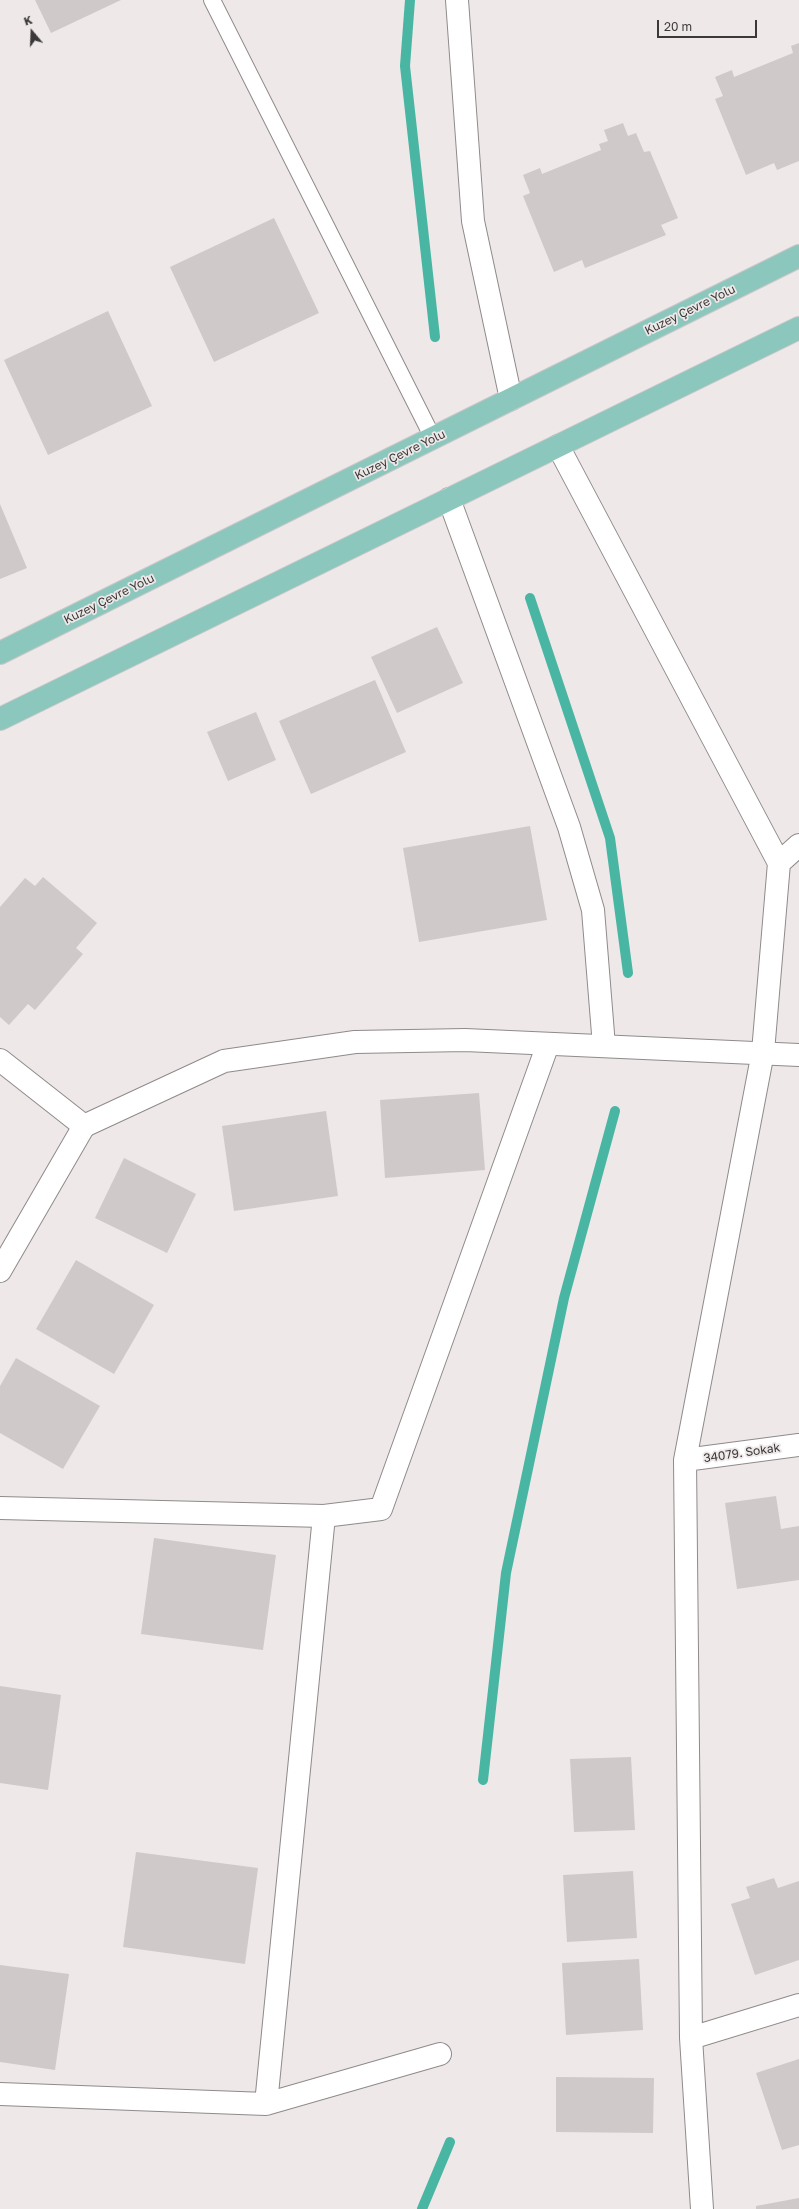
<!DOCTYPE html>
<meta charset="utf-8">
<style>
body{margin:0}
#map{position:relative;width:799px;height:2209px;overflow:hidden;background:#eee8e8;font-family:"Golos Text",sans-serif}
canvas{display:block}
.north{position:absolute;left:12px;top:12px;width:40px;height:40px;-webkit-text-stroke:3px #eee8e8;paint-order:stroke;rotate:341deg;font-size:11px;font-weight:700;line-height:16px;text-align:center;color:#3a3838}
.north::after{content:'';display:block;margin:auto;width:14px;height:18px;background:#3a3838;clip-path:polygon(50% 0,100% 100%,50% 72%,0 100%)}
.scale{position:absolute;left:657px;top:20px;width:100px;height:18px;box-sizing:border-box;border:2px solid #3a3838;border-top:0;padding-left:5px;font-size:12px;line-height:14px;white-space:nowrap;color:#3a3838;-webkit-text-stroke:3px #eee8e8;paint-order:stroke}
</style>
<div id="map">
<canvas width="799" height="2209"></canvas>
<div class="north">K</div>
<div class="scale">20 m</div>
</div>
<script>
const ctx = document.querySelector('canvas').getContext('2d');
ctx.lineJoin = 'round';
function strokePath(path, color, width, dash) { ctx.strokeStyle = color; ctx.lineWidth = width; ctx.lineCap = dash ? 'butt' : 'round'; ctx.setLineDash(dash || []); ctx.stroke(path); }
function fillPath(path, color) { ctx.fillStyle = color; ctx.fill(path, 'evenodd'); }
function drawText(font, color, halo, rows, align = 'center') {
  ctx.font = font + ' "Golos Text",sans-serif'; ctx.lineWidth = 3.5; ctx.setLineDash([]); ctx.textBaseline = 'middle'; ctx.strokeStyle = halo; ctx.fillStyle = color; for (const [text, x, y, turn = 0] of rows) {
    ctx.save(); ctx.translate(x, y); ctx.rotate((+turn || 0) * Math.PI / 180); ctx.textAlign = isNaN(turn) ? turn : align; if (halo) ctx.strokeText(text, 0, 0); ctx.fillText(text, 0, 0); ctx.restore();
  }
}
strokePath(new Path2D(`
 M 410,0 L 405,66 L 435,337
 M 530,598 L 610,838 L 628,973
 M 483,1780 L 506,1573 L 564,1298 L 615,1111
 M 422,2209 L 450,2142`), '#49b6a4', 10);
fillPath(new Path2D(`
 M 35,0 L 121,0 L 51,33 Z
 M 799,43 L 799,161 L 777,170 L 774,163 L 746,175 L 715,99 L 723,96 L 715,77 L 732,70 L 734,77 L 793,53 L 791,46 Z
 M 623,123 L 628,136 L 636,133 L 644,152 L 650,151 L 678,218 L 661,225 L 666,235 L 585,268 L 582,260 L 554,272 L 523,196 L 530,193 L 523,175 L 540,168 L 542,174 L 601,150 L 599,144 L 608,141 L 604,130 Z
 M 274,218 L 319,313 L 214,362 L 170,267 Z
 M 108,311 L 152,406 L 48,455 L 4,360 Z
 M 0,504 L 27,568 L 0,579 Z
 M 437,627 L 463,683 L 397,713 L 371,657 Z
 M 375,680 L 406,752 L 311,794 L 279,721 Z
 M 256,712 L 276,760 L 228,781 L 207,732 Z
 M 530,826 L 547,920 L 419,942 L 403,848 Z
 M 43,877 L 97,923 L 76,948 L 83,954 L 35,1010 L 28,1004 L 9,1025 L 0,1017 L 0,907 L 25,878 L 35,886 Z
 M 479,1093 L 485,1170 L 385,1178 L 380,1100 Z
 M 326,1111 L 338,1196 L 234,1211 L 222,1126 Z
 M 124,1158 L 196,1194 L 167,1253 L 95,1218 Z
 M 76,1260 L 154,1305 L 114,1374 L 36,1329 Z
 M 16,1358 L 100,1406 L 63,1469 L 0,1433 L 0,1386 Z
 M 776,1496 L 781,1529 L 799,1526 L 799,1580 L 737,1589 L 725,1503 Z
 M 154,1538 L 276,1555 L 263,1650 L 141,1634 Z
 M 0,1686 L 61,1695 L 48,1790 L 0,1783 Z
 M 631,1757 L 635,1830 L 574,1832 L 570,1759 Z
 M 136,1852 L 258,1868 L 245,1964 L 123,1947 Z
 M 633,1871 L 637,1938 L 567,1942 L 563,1875 Z
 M 774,1878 L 778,1888 L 799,1881 L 799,1960 L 755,1975 L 731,1904 L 750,1898 L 746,1887 Z
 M 639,1959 L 643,2030 L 566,2035 L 562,1963 Z
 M 0,1965 L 69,1974 L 55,2070 L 0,2062 Z
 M 799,2059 L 799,2145 L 782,2150 L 756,2073 Z
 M 556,2077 L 654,2078 L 653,2133 L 556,2132 Z
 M 799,2198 L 799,2209 L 756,2209 L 756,2206 Z`), '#d0c9c9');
const service = new Path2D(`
 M 212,0 L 433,438`);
const minor = new Path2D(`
 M 457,0 L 473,221 L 511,399
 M 558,446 L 779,863 L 763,1052 L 685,1460 L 691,2038 L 702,2209
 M 449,499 L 569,827 L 593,910 L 604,1046
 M 779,863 L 799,845
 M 0,1271 L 84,1126
 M 685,1460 L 799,1445
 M 0,1508 L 324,1516 L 381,1509 L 548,1044
 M 691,2038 L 799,2005
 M 0,2094 L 266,2104 L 440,2054
 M 266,2104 L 324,1516`);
const tertiary = new Path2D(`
 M 0,1060 L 84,1126 L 224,1061 L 355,1042 L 465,1040 L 799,1055`);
const primary = new Path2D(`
 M 0,653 L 799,256
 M 0,719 L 799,328`);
strokePath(service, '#908a8a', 18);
strokePath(minor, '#908a8a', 24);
strokePath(tertiary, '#908a8a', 24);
strokePath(primary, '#c8c7c7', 24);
strokePath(service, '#fff', 16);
strokePath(minor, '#fff', 22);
strokePath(tertiary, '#fff', 22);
strokePath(primary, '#8cc7bd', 22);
drawText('12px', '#3a3838', '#eee8e8', [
 ["Kuzey Çevre Yolu",690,310,-26],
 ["Kuzey Çevre Yolu",400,455,-26],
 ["Kuzey Çevre Yolu",109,599,-26],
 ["34079. Sokak",742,1453,-8]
]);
</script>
